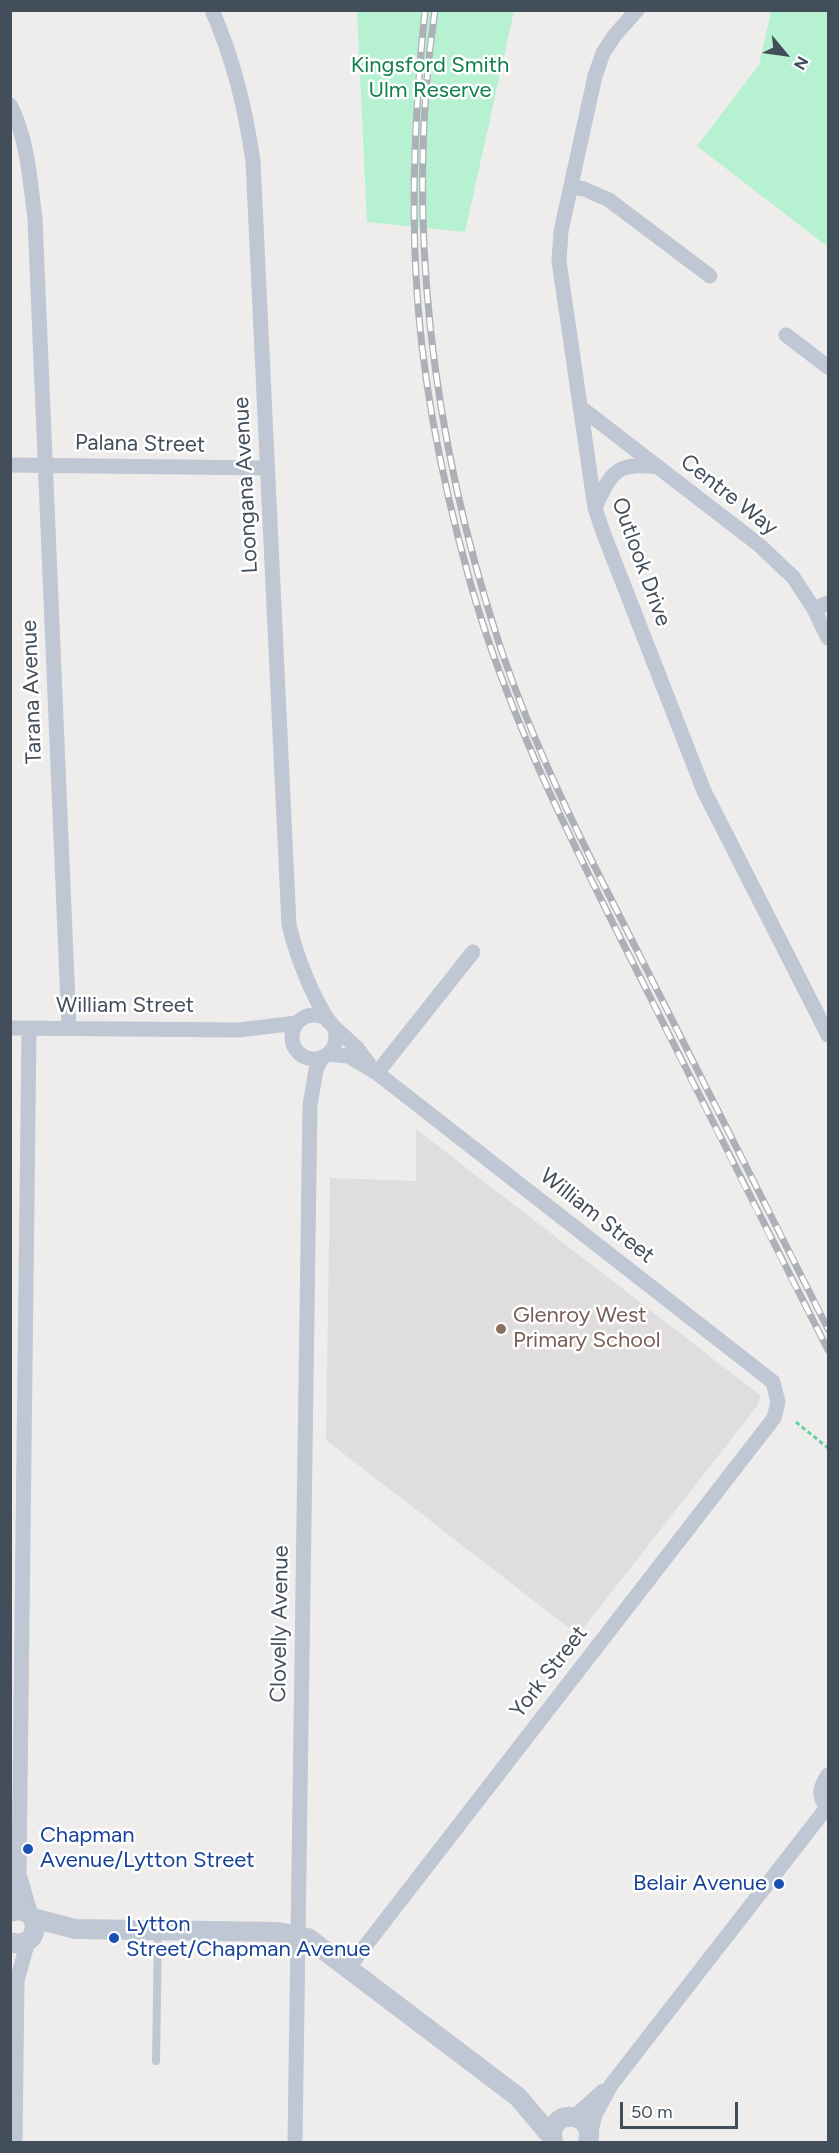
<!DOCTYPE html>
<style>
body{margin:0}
#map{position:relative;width:839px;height:2153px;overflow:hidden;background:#efecec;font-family:Figtree,sans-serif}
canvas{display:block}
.frame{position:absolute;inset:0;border:12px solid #434e5b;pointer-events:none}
.north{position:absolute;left:755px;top:24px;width:60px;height:60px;-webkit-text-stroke:4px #fff;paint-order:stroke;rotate:119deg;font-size:16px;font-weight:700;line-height:24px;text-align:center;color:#434e5b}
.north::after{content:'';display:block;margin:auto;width:21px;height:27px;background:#434e5b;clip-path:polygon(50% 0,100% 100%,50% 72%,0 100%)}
.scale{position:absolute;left:620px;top:2102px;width:118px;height:27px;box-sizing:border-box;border:3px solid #434e5b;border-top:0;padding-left:8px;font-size:18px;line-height:21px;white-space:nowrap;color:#434e5b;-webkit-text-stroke:4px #fff;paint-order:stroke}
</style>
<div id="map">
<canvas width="839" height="2153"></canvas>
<div class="frame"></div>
<div class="north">N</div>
<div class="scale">50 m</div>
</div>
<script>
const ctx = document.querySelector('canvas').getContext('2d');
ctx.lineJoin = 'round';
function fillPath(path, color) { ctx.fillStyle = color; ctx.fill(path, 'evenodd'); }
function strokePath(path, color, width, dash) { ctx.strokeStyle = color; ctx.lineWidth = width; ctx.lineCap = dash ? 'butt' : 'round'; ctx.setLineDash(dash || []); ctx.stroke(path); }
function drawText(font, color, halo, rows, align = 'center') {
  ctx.font = font + ' Figtree,sans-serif'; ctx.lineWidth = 5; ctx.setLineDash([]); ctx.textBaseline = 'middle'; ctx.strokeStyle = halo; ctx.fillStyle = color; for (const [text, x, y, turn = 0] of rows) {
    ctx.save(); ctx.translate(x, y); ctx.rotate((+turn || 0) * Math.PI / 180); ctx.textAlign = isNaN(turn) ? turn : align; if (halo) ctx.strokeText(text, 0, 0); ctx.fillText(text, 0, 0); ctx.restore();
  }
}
fillPath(new Path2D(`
 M 416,1129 L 760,1395 L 758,1405 L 578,1635 L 326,1440 L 330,1178 L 416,1181 Z`), '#e0ddde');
fillPath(new Path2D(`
 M 357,11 L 514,11 L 465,232 L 367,222 Z
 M 771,11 L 828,11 L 828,247 L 697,146 L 759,65 Z`), '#b6f1d1');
strokePath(new Path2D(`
 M 796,1422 L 828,1448`), '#6cd1a7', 3, [4.5, 3]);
strokePath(new Path2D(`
 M 156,2061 L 158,1931`), '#bec7d3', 8);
strokePath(new Path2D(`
 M 212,10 C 234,61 245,107 253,161 L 289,925 C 298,961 310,991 329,1022
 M 637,10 L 615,35 L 603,53 L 595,76 L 561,231 L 559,261 L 595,508 L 603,532 L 704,791 L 828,1035
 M 10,105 C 28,139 30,182 35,219 L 69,1028
 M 572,187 L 584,189 L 609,200 L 710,276
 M 786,335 L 828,367
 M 580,407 L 758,544 L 793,577 L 814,609 L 828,638
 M 10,465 L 268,468
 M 596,506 C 611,470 619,462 658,467
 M 814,609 L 828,603
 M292 1037a22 22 0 1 1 44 0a22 22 0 1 1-44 0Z
 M 334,1027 L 357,1048 L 369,1064
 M 10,1028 L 239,1030 L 297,1023
 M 29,1029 L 19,1874 L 31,1915
 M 328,1054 L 348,1056 L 377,1073 L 773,1382 L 778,1402 L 774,1418 L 349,1967
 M 377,1073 L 473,952
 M 828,1775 C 820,1787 817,1797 828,1808
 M 10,1902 L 19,1874
 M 574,2117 L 603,2091
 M 590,2136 L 595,2115 L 611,2085 L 828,1806
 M 15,2142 L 17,1981 L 28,1941
 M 295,2142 L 310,1105 L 316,1070 L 322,1057`), '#bec7d3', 15);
strokePath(new Path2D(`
 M 10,1912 C 43,1901 43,1953 10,1942
 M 33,1918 L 75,1929 L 278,1932 L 308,1938 L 518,2097 L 551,2136
 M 553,2142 C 545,2107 597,2110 588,2142`), '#bec7d3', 20);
const rail = new Path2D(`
 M 425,10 C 416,98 411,187 416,275 C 421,376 442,481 469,578 C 508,719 576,850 641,979 C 703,1103 765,1227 828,1350
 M 435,10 C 404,221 433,442 499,643 C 535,752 589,856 641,958 C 703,1082 766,1205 828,1329`);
strokePath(rail, '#aeb0b7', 7);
strokePath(rail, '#fff', 4.5, [14]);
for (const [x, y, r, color] of [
 [501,1329,6,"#8d6e63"],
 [28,1849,6,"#1a4fb4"],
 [779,1884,6,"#1a4fb4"],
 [114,1938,6,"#1a4fb4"]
]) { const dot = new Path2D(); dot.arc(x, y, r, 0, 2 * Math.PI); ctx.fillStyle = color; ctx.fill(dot); strokePath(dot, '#fff', 2); }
drawText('22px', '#108050', '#fff', [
 ["Kingsford Smith",430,66],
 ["Ulm Reserve",430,91]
]);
drawText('22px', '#434e5b', '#fff', [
 ["Palana Street",140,444,1],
 ["Loongana Avenue",246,485,-93],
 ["Centre Way",729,495,38],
 ["Outlook Drive",641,562,70],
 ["Tarana Avenue",32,692,-92],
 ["William Street",125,1006],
 ["William Street",597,1216,38],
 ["Clovelly Avenue",280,1624,-89],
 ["York Street",549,1672,-52]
]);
drawText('22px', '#785e54', '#fff', [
 ["Glenroy West",513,1316],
 ["Primary School",513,1341]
], 'left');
drawText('22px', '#164399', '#fff', [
 ["Chapman",40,1836],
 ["Avenue/Lytton Street",40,1861],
 ["Belair Avenue",767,1884,"right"],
 ["Lytton",126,1925],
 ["Street/Chapman Avenue",126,1950]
], 'left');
</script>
